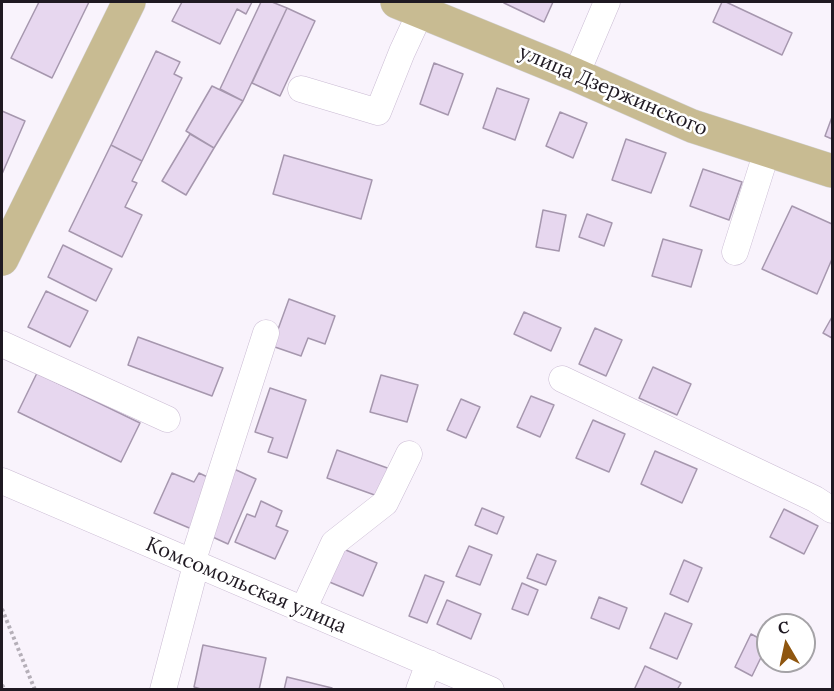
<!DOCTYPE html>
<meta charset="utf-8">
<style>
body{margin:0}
#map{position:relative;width:834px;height:691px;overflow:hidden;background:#f9f3fc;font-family:Lora,serif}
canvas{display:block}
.frame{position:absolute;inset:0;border:3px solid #1f1922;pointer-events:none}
.north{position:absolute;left:756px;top:613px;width:60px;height:60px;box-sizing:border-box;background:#fff;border:2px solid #a5a3a7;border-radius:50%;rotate:351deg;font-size:16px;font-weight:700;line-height:24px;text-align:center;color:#1f1922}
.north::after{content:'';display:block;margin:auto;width:21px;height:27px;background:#8f560f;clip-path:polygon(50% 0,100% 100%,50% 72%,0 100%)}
</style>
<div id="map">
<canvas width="834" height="691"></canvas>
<div class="frame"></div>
<div class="north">С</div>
</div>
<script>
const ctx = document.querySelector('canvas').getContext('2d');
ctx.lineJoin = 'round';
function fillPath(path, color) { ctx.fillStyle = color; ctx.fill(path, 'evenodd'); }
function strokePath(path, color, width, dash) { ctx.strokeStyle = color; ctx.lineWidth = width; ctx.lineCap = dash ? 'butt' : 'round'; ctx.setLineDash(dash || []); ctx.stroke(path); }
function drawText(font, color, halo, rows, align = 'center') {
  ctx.font = font + ' Lora,serif'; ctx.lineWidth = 5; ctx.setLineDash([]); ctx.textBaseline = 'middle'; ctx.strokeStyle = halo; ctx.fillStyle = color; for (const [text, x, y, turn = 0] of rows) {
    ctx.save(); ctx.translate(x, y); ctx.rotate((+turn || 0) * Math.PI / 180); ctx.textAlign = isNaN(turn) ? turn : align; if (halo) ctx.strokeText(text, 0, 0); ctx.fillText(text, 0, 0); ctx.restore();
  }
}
const building = new Path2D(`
 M 39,2 L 89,2 L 52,78 L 11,58 Z
 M 182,2 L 252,2 L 246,14 L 237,9 L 220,44 L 172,21 Z
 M 261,2 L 272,2 L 287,8 L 243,101 L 220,89 Z
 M 504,2 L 553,2 L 544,22 L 504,3 Z
 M 722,2 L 726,2 L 792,33 L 782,55 L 713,22 Z
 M 287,8 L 315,21 L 280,96 L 252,83 Z
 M 156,51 L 180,62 L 174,74 L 182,78 L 142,161 L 111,145 Z
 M 434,63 L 463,74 L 448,115 L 420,104 Z
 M 212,86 L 243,101 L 214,148 L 186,131 Z
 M 497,88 L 529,99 L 515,140 L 483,128 Z
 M 2,111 L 25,121 L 2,174 Z
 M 560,112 L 587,123 L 573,158 L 546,146 Z
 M 832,117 L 832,139 L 825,136 Z
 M 190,134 L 214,148 L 186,195 L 162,181 Z
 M 626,139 L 666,153 L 651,193 L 612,180 Z
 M 111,145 L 142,161 L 132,181 L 137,183 L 125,207 L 142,215 L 122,257 L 69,231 Z
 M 284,155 L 372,180 L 361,219 L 273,194 Z
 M 703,169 L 742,182 L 729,220 L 690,206 Z
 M 792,206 L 832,224 L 832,259 L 817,294 L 762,269 Z
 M 543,210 L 566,215 L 559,251 L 536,247 Z
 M 587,214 L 612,223 L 604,246 L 579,237 Z
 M 663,239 L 702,250 L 691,287 L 652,276 Z
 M 63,245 L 112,269 L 96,301 L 48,277 Z
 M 46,291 L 88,311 L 70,347 L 28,327 Z
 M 289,299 L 335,316 L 325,344 L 308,338 L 301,356 L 272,346 Z
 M 524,312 L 561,328 L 551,351 L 514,334 Z
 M 832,317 L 832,338 L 823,333 Z
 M 595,328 L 622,340 L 606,376 L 579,364 Z
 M 138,337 L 223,368 L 212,396 L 128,365 Z
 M 653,367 L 691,384 L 677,415 L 639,398 Z
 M 37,373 L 140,423 L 121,462 L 18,412 Z
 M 381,375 L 418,385 L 407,422 L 370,412 Z
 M 270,388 L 306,400 L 287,458 L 268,452 L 273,438 L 255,432 Z
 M 531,396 L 554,405 L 540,437 L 517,427 Z
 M 461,399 L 480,407 L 466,438 L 447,430 Z
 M 593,420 L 625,434 L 609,472 L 576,458 Z
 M 337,450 L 393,470 L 383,498 L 327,478 Z
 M 655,451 L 697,469 L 682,503 L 641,484 Z
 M 234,469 L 256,479 L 228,544 L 206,534 Z
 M 172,473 L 194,482 L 199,473 L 216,481 L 194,530 L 154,513 Z
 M 261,501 L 282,511 L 276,526 L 288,531 L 275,559 L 235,542 L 247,514 L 255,517 Z
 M 482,508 L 504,517 L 497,534 L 475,525 Z
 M 784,509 L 818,526 L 804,554 L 770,537 Z
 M 469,546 L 492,555 L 480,585 L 456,576 Z
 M 341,548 L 377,563 L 363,596 L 327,581 Z
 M 537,554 L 556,561 L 546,585 L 527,578 Z
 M 684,560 L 702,568 L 688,602 L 670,594 Z
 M 425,575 L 444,582 L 427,623 L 409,616 Z
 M 522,583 L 538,590 L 528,615 L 512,609 Z
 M 599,597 L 627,608 L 619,629 L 591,618 Z
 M 447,600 L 481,614 L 471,639 L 437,624 Z
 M 665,613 L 692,624 L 677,659 L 650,648 Z
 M 751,634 L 768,643 L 752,676 L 735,667 Z
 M 203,645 L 266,658 L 259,690 L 204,690 L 194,687 Z
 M 645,666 L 681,683 L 677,690 L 634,690 Z
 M 287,677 L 332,688 L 332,690 L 284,690 Z`);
fillPath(building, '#e7d7ef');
strokePath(building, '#a697ae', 1.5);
const minor = new Path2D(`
 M 576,75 L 607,2
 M 301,89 L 378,112 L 402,52 L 421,11
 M 735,252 L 767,151
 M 2,344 L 167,419
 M 562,379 L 815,499 L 832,510
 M 2,481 L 491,690
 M 192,563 L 266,333
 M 303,610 L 334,543 L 385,503 L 409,454
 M 163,690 L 196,565
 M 419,690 L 429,663`);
const major = new Path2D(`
 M 397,2 L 576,75 L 692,126 L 832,171
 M 2,259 L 129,2`);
strokePath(minor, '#cabbd3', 27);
strokePath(major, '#d2d1d3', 34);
strokePath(new Path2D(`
 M 2,609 L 35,690
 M 2,685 L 5,690`), '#b5afb8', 4, [3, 3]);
strokePath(minor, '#fff', 26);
strokePath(major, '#c8bb92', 33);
drawText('20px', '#1f1922', '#fff', [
 ["улица Дзержинского",613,91,23],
 ["Комсомольская улица",246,586,23]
]);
</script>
